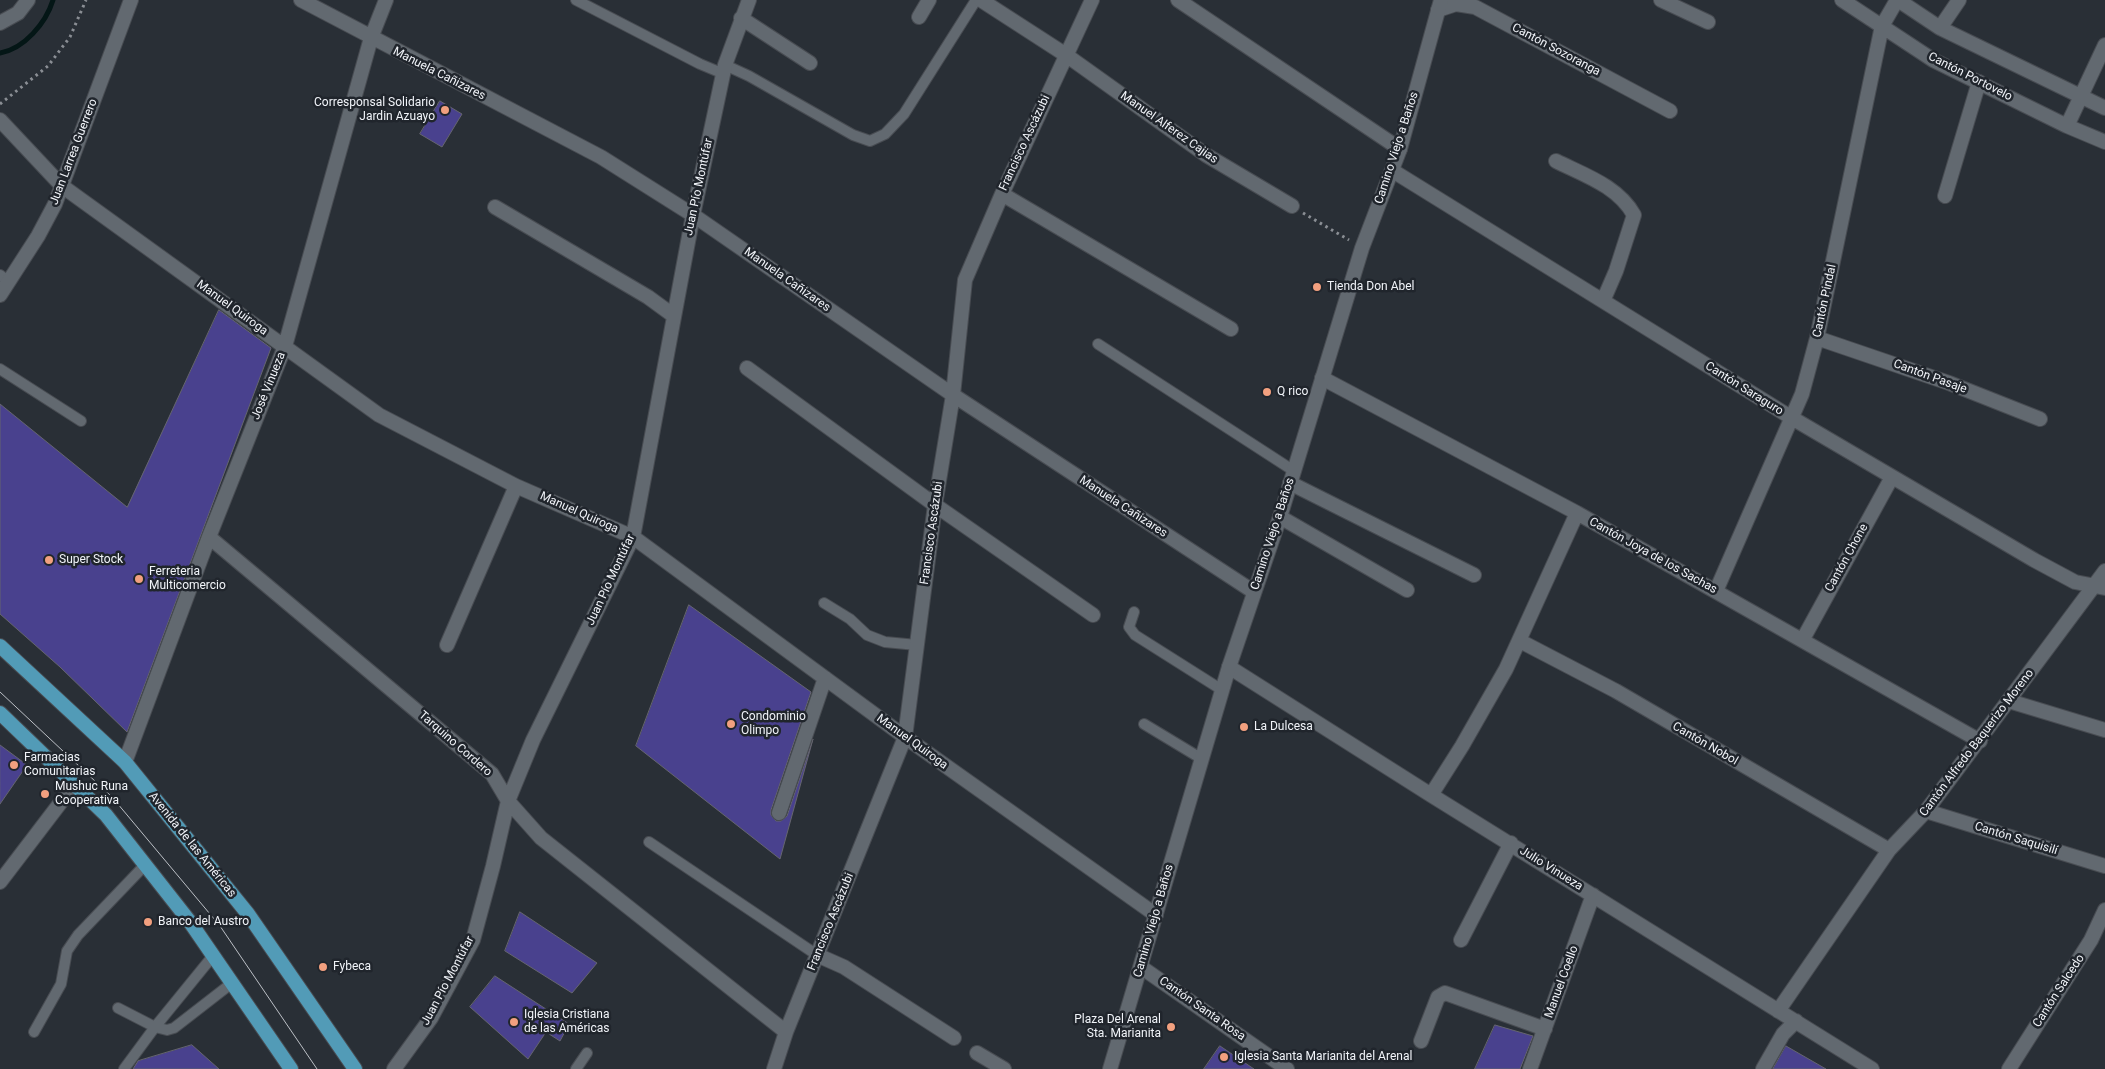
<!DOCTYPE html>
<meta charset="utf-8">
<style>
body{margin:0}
canvas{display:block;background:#292f36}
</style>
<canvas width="2105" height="1069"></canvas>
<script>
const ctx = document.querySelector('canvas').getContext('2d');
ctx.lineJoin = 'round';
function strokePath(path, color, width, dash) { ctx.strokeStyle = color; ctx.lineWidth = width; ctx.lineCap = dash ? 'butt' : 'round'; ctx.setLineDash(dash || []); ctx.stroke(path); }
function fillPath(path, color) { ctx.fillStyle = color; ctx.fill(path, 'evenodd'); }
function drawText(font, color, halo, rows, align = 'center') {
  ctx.font = font + ' Roboto,sans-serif'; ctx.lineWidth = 5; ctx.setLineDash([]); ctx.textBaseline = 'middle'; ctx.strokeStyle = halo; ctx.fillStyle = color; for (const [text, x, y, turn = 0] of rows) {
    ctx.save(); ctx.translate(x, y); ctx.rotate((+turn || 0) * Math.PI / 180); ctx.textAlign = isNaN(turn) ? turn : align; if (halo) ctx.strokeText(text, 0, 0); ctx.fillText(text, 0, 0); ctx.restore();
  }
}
strokePath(new Path2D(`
 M 0,53 C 24,49 46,23 53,0`), '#041616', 5);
const building = new Path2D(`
 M 440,101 L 462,114 L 442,147 L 420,134 Z
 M 219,310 L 271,348 L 127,732 L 60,667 L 0,614 L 0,404 L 127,507 Z
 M 689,605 L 811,692 L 771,810 L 771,815 L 776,821 L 781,821 L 787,816 L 813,739 L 780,859 L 636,746 Z
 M 0,745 L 27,765 L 0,804 Z
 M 520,912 L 597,963 L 572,993 L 505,951 Z
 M 495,976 L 569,1024 L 560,1041 L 546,1032 L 528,1059 L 470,1007 Z
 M 1495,1025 L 1533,1036 L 1520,1069 L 1475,1069 Z
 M 192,1045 L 219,1069 L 133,1069 L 138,1061 Z
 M 1220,1046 L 1254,1069 L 1204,1069 Z
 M 1786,1046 L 1826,1069 L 1773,1069 Z`);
fillPath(building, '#49418e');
strokePath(building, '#65656f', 1);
const service = new Path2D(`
 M 576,0 L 700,64 L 724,74
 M 725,65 L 749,76 L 853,135 L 870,141 L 885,134 L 904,114 L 976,0
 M 0,275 L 9,282
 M 1098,344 L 1294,471
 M 0,369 L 81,421
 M 824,603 L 850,619 L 867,635 L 885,642 L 917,645
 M 1134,612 L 1129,627 L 1135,635 L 1222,690
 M 1144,724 L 1202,759
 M 649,842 L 817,955
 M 118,1008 L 155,1027 L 212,957
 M 34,1032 L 61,984 L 67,951 L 78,935 L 145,865
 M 124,1069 L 155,1027 L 167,1030 L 174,1028 L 232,983
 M 576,1069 L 587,1053`);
const pedestrian = new Path2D(`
 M 1178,0 L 1400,149
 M 919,17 L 929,0`);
const minor = new Path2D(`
 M 301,0 L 601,157 L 693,215 L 953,395 L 1254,592
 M 981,0 L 1066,55 L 1206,155 L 1292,206
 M 1661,0 L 1708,22
 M 1842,0 L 1933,60 L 2067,126 L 2105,142
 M 1898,0 L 1940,28 L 2105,108
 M 1438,10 L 1456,4 L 1475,7 L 1670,111
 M 741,18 L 810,63
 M 0,23 L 18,13 L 28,0
 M 1940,28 L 1959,0
 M 0,120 L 62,186 L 379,415 L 516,486 L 633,537 L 905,737 L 1156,915
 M 2067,126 L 2105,45
 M 1556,161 C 1584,175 1618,186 1634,215 L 1616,271 L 1603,301
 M 1393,171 L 1792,418 L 2034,560 L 2075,582 L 2105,588
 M 1002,194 L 1231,329
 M 1945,196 L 1979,82
 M 495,207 L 648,297 L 674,316
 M 0,295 L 38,236 L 55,204 L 131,0
 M 1817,338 L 1949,383 L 2040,419
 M 747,368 L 935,505 L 1093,615
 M 1322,378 L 1577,513 L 1980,741
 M 1290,483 L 1474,575
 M 1280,517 L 1407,590
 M 209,537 L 492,774 L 508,801 L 541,838 L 786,1032
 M 1716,591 L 1802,394 L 1817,338 L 1882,26 L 1897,0
 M 1803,639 L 1892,477
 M 1520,641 L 1616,691 L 1889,850
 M 447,645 L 516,486
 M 1229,667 L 1431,795 L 1872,1069
 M 2009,701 L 2105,730
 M 125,762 L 209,537 L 285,346 L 371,38 L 386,0
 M 1431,795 L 1462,746 L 1506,669 L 1577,513
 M 1926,811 L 2105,866
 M 779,813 L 825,678
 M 0,882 L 74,785
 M 1461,940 L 1511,843
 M 817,955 L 844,967 L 954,1038
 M 1141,967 L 1287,1069
 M 1778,1011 L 1889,850 L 1926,811 L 2105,571
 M 1421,1041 L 1438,997 L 1445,993 L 1545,1029
 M 977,1053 L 1004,1069
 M 394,1069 L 431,1018 L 473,940 L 493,866 L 508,801 L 533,740 L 633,537 L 693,215 L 725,65 L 749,0
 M 774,1069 L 786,1032 L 905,737 L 935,505 L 953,395 L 965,280 L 1002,194 L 1092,0
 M 1530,1069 L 1593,895
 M 1763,1069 L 1783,1034 L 1796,1021
 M 2009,1069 L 2091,940 L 2105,910`);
const tertiary = new Path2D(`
 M 1110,1069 L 1229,667 L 1280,517 L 1362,248 L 1400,149 L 1441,0`);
const primary = new Path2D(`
 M 0,646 L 125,762 L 248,914 L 355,1069
 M 0,713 L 106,815 L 190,922 L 291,1069`);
strokePath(service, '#484c52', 12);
strokePath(pedestrian, '#484c52', 16);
strokePath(minor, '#484c52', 16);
strokePath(tertiary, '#484c52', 16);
strokePath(primary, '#484c52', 16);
strokePath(new Path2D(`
 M 0,104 L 48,66 L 70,37 L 86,0
 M 1303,213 L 1349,240`), '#8a8e94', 3, [2.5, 4]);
strokePath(service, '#626970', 10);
strokePath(pedestrian, '#626970', 14);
strokePath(minor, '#626970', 14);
strokePath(tertiary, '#626970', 14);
strokePath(primary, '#529bb7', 14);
strokePath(new Path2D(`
 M 0,692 L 112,797 L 220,926 L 317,1069`), '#bbbfc5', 1);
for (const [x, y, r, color] of [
 [445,110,5,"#f2a07f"],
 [1317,287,5,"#f2a07f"],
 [1267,392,5,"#f2a07f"],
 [49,560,5,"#f2a07f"],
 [139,579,5,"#f2a07f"],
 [731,724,5,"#f2a07f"],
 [1244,727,5,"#f2a07f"],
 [14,765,5,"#f2a07f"],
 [45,794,5,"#f2a07f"],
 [148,922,5,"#f2a07f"],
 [323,967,5,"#f2a07f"],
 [514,1022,5,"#f2a07f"],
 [1171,1027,5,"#f2a07f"],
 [1224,1057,5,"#f2a07f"]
]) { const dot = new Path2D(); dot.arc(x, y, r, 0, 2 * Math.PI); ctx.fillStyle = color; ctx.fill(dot); strokePath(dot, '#20252c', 2); }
drawText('12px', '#f1f4f9', '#20252c', [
 ["Cantón Sozoranga",1556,50,28],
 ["Manuela Cañizares",439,74,27],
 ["Cantón Portovelo",1970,77,27],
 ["Manuel Alferez Cajias",1169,128,35],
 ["Francisco Ascázubi",1025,143,-65],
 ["Camino Viejo a Baños",1397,148,-72],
 ["Juan Larrea Guerrero",74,152,-69],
 ["Juan Pío Montúfar",699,187,-78],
 ["Manuela Cañizares",787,280,35],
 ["Cantón Pindal",1825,301,-78],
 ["Manuel Quiroga",232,308,36],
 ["Cantón Pasaje",1930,377,20],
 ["José Vinueza",269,386,-68],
 ["Cantón Saraguro",1744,389,32],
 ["Manuela Cañizares",1123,507,33],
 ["Manuel Quiroga",579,513,24],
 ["Francisco Ascázubi",932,533,-82],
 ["Camino Viejo a Baños",1273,534,-72],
 ["Cantón Joya de los Sachas",1653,556,29],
 ["Cantón Chone",1847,558,-61],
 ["Juan Pío Montúfar",611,580,-65],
 ["Manuel Quiroga",912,742,36],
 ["Cantón Alfredo Baquerizo Moreno",1977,743,-53],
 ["Tarquino Cordero",455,744,41],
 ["Cantón Nobol",1705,744,30],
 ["Cantón Saquisilí",2016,839,17],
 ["Avenida de las Américas",192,845,51],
 ["Julio Vinueza",1551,869,32],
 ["Camino Viejo a Baños",1154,921,-74],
 ["Francisco Ascázubi",831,922,-68],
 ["Juan Pío Montúfar",448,981,-62],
 ["Manuel Coello",1562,982,-70],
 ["Cantón Salcedo",2059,991,-57],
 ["Cantón Santa Rosa",1202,1009,35]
]);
drawText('12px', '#f1f4f9', '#20252c', [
 ["Corresponsal Solidario",435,103,"right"],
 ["Jardin Azuayo",435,117,"right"],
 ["Tienda Don Abel",1327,287],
 ["Q rico",1277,392],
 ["Super Stock",59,560],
 ["Ferreteria",149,572],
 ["Multicomercio",149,586],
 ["Condominio",741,717],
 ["Olimpo",741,731],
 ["La Dulcesa",1254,727],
 ["Farmacias",24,758],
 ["Comunitarias",24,772],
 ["Mushuc Runa",55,787],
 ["Cooperativa",55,801],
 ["Banco del Austro",158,922],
 ["Fybeca",333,967],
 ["Iglesia Cristiana",524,1015],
 ["de las Américas",524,1029],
 ["Plaza Del Arenal",1161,1020,"right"],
 ["Sta. Marianita",1161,1034,"right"],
 ["Iglesia Santa Marianita del Arenal",1234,1057]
], 'left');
</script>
